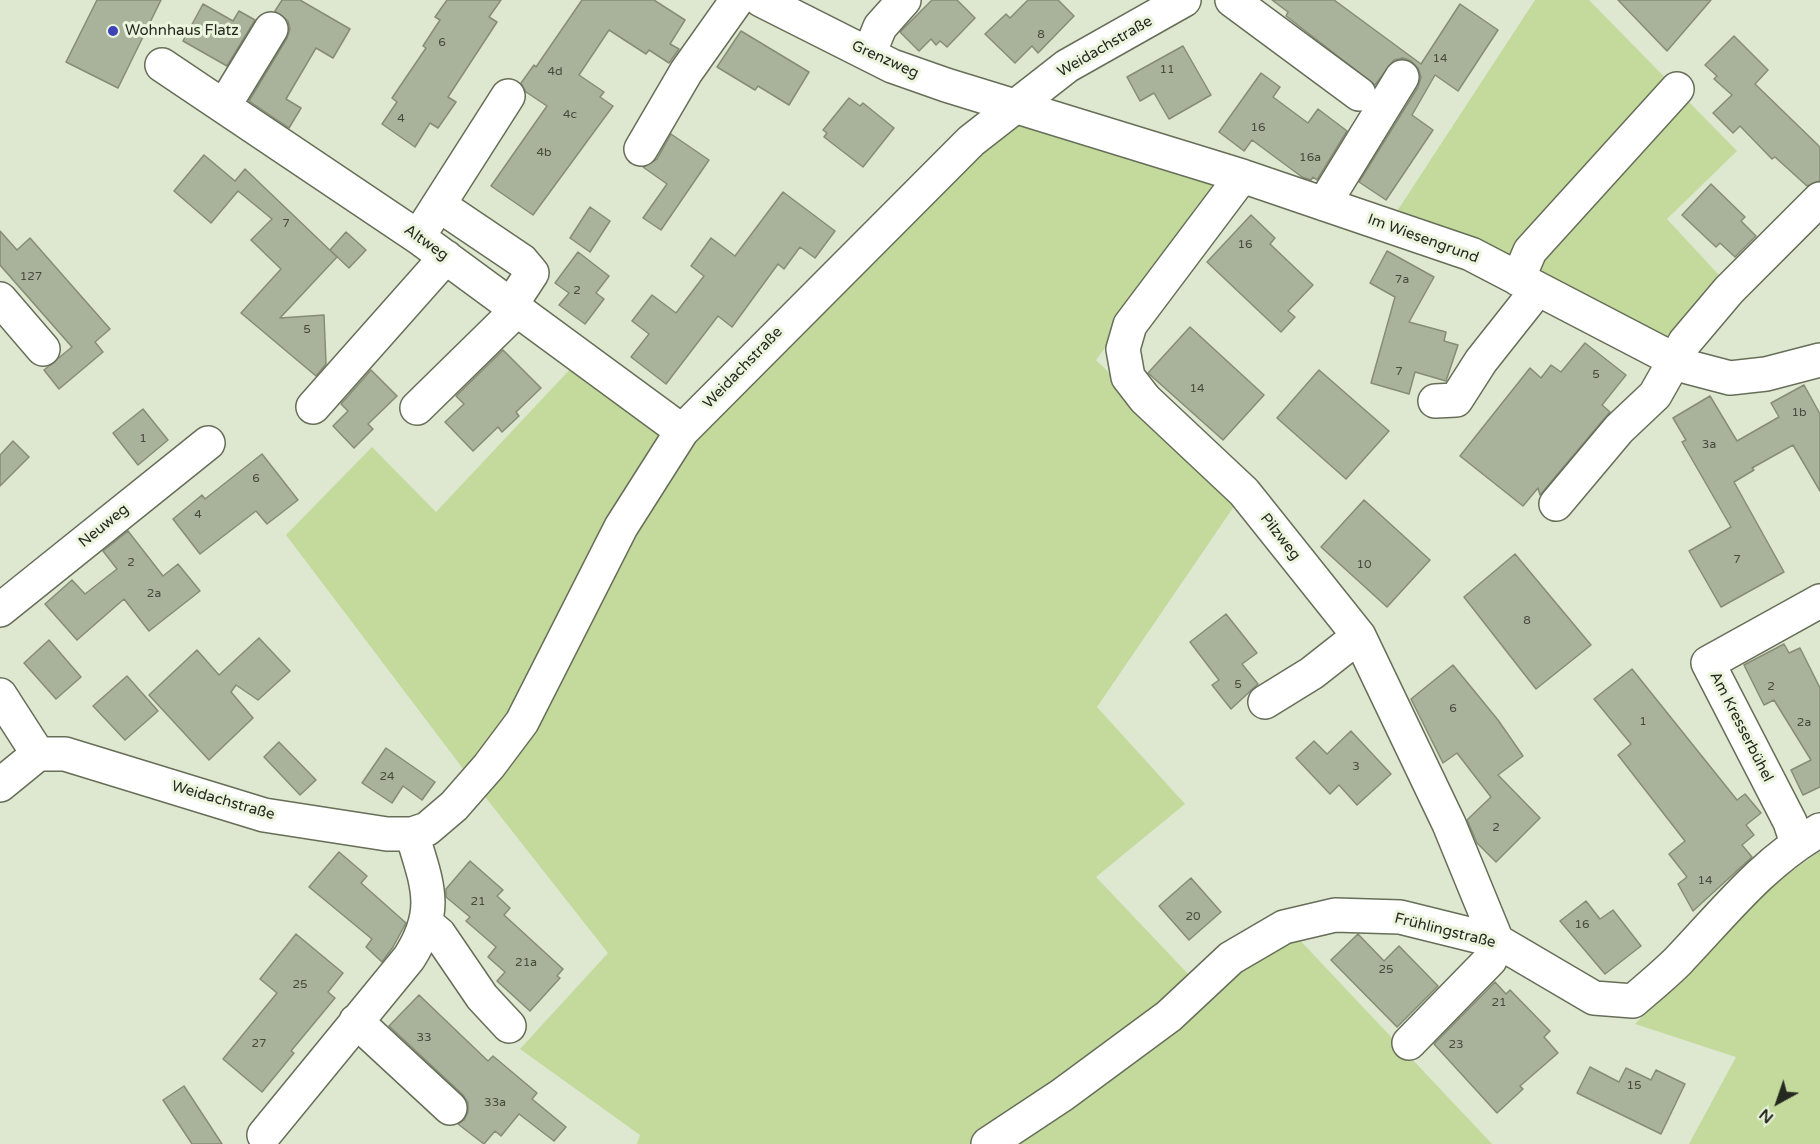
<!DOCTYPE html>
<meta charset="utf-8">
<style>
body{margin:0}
#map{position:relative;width:1820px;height:1144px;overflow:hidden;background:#dee7cf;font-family:"Varela Round",sans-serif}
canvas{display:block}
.north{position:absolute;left:1748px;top:1072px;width:60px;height:60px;-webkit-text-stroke:4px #ebf4dc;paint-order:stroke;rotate:220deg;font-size:16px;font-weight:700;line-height:24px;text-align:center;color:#262920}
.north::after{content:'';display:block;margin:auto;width:21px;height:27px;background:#262920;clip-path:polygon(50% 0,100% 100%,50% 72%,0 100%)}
</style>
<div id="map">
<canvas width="1820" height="1144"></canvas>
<div class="north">N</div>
</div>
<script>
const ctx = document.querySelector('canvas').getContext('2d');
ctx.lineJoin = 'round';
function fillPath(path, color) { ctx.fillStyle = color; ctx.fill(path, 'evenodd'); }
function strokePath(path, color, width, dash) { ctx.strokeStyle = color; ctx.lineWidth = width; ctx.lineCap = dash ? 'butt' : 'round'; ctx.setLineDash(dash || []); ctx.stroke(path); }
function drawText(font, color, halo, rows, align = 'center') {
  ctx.font = font + ' "Varela Round",sans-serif'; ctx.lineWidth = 6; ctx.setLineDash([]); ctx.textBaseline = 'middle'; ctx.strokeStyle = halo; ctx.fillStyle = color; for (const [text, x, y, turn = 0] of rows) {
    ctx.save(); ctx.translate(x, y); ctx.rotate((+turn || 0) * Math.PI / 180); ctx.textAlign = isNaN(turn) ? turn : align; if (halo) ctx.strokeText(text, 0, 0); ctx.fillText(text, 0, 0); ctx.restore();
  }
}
fillPath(new Path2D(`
 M 1535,0 L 1589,0 L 1737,151 L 1667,219 L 1730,287 L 1674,358 L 1388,225 Z
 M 1014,109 L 1230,178 L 1096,360 L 1239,499 L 1097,707 L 1185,804 L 1096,877 L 1190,976 L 1295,935 L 1492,1144 L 637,1144 L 640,1135 L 520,1049 L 608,953 L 464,770 L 286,535 L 372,447 L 436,512 L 575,364 L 686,437 Z
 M 1820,851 L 1820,1144 L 1689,1144 L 1736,1057 L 1635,1024 L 1766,890 Z`), '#c4da9d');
const building = new Path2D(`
 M 97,0 L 161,0 L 118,88 L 66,62 Z
 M 282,0 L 300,0 L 350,29 L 333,58 L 316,48 L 286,99 L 301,108 L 289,128 L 249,101 L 287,38 L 290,29 L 288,21 L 275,11 Z
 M 447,0 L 501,0 L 489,17 L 497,22 L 448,97 L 456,102 L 438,128 L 430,123 L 415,147 L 382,124 L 397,102 L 392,98 L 426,48 L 423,46 L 440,20 L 435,17 Z
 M 582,0 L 654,0 L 685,20 L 670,44 L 679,49 L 669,63 L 649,50 L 646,54 L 609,30 L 579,75 L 604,92 L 600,97 L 613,106 L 533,215 L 491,186 L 547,106 L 526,92 L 521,83 L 534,65 L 536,67 Z
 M 932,0 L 957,0 L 975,18 L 947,47 L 940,41 L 936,45 L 931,39 L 919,51 L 900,32 Z
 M 1028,0 L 1058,0 L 1074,16 L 1038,53 L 1032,46 L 1015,63 L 985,34 L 1006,14 L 1010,18 Z
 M 1272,0 L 1334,0 L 1421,64 L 1460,4 L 1498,30 L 1458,91 L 1435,75 L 1412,115 L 1433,130 L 1386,200 L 1359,182 L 1418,87 L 1421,77 L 1418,68 L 1411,61 L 1403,58 L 1394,60 L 1375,85 L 1286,16 L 1288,12 Z
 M 1618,0 L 1711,0 L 1667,51 Z
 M 203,4 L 233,21 L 239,11 L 255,20 L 227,66 L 183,41 Z
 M 741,31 L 809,72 L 789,105 L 758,86 L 755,90 L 717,67 Z
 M 1734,36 L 1768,70 L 1755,84 L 1820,147 L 1820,181 L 1807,186 L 1775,157 L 1772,159 L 1740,126 L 1733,133 L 1713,113 L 1732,95 L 1714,79 L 1717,76 L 1705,65 Z
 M 1183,46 L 1211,95 L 1169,119 L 1154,93 L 1140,101 L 1127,77 Z
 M 1261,73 L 1280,87 L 1273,97 L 1308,123 L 1318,109 L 1347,131 L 1317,180 L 1313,177 L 1311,180 L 1302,177 L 1252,140 L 1244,151 L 1219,132 Z
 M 849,98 L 860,106 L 863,103 L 894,128 L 863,167 L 824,137 L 827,133 L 823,130 Z
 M 671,134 L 709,160 L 661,230 L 643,218 L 667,184 L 643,167 L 657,159 Z
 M 204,155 L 235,181 L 245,169 L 337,257 L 280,318 L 324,315 L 326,364 L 316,376 L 241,313 L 281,269 L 251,240 L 272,219 L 238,191 L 211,223 L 174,191 Z
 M 1711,184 L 1745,217 L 1741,221 L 1756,236 L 1735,257 L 1720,243 L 1716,247 L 1682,215 Z
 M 783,192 L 835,231 L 815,258 L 800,247 L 784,269 L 778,264 L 732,327 L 718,316 L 666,384 L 631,357 L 649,334 L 632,321 L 652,295 L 676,313 L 704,276 L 691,266 L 711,238 L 735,256 Z
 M 590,207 L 610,221 L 590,252 L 570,238 Z
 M 1251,215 L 1275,238 L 1270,244 L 1313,285 L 1288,311 L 1295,317 L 1281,332 L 1207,262 Z
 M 0,231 L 17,250 L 30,238 L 110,329 L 95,342 L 103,352 L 59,389 L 44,370 L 72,347 L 0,265 Z
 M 346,232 L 366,250 L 349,268 L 330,250 Z
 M 1387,251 L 1434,277 L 1409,322 L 1446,332 L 1444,341 L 1458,345 L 1446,381 L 1415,372 L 1409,394 L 1371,383 L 1395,297 L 1370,283 Z
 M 578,252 L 609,276 L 596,293 L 604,299 L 585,324 L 559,305 L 569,293 L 555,283 Z
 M 1190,327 L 1264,395 L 1223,440 L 1148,373 Z
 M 1585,343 L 1626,375 L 1602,405 L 1610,412 L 1540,495 L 1538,488 L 1523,506 L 1460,456 L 1530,368 L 1541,378 L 1551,365 L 1561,372 Z
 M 503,350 L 541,388 L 516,412 L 519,416 L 502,432 L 498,427 L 473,451 L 445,422 L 464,404 L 456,396 Z
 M 371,370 L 397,396 L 368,424 L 373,429 L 354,448 L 333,426 L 348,411 L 341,404 Z
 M 1319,370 L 1389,431 L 1346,479 L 1277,418 Z
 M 1804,385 L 1820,414 L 1820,491 L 1793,445 L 1752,468 L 1754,470 L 1734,482 L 1784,572 L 1721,607 L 1689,551 L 1731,527 L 1682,442 L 1686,440 L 1673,418 L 1710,396 L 1737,441 L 1779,417 L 1771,403 Z
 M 143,409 L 168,440 L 138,465 L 113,433 Z
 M 13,441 L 29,457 L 0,486 L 0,455 Z
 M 262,454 L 298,500 L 267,524 L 256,511 L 200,554 L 173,519 L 202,495 L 205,499 Z
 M 1364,500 L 1430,560 L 1387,607 L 1321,547 Z
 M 128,531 L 163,576 L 178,564 L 200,591 L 149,631 L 124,599 L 77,640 L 45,604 L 72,580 L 85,594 L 117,569 L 103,551 Z
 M 1515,554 L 1591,645 L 1536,689 L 1464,597 Z
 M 1226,614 L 1257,653 L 1242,664 L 1258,684 L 1231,709 L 1212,685 L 1219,680 L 1190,642 Z
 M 259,638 L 290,671 L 258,700 L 236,685 L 231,692 L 253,718 L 209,760 L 149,695 L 197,650 L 219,675 Z
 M 49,640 L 81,677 L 56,699 L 24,663 Z
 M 1784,644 L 1789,653 L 1800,648 L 1820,688 L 1820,787 L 1803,795 L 1791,770 L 1811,760 L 1774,700 L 1764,705 L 1744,665 Z
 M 1453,665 L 1498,720 L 1523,756 L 1498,775 L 1540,818 L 1496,862 L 1477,843 L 1467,820 L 1491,797 L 1457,753 L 1443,763 L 1411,699 Z
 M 1632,669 L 1737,800 L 1745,794 L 1761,813 L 1746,825 L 1754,835 L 1742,845 L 1752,857 L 1693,911 L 1678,884 L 1687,877 L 1669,854 L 1685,841 L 1618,755 L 1631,744 L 1594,699 Z
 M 127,676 L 158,711 L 125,740 L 93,706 Z
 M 1351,731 L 1391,774 L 1357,805 L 1339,785 L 1330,794 L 1296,758 L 1314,741 L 1327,754 Z
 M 279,742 L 316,780 L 300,795 L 264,757 Z
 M 386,748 L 435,782 L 422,800 L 403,786 L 392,803 L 362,783 Z
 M 339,852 L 367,876 L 361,883 L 406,923 L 393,947 L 382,962 L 366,947 L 372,939 L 309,887 Z
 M 470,861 L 503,890 L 497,896 L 510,908 L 504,915 L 563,969 L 557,976 L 560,978 L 530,1011 L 497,981 L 505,972 L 488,957 L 496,947 L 466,921 L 470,917 L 446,897 L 446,889 Z
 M 1191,878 L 1221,912 L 1189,940 L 1159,906 Z
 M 1586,901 L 1600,919 L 1613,910 L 1641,946 L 1605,974 L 1560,921 Z
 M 296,934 L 343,973 L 328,992 L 335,998 L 291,1051 L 294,1053 L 262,1092 L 223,1059 L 277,993 L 260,979 Z
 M 1358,934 L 1384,961 L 1399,946 L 1438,986 L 1397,1027 L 1331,960 Z
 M 1495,982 L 1506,994 L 1510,990 L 1550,1031 L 1544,1037 L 1558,1053 L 1520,1086 L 1523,1089 L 1497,1113 L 1434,1044 Z
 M 419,995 L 488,1061 L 493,1056 L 537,1093 L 532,1099 L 566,1127 L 554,1141 L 519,1114 L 501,1136 L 495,1131 L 484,1144 L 458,1124 L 464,1120 L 468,1112 L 468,1103 L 463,1095 L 389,1026 Z
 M 1590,1067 L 1619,1082 L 1626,1068 L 1651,1080 L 1656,1070 L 1685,1084 L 1661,1134 L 1577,1093 Z
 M 184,1086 L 222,1144 L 192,1144 L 163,1100 Z`);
fillPath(building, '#a9b29b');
strokePath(building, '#858d77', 1.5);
const minor = new Path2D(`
 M 761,0 L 892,66 L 946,85 L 1242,176 L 1471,254 L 1688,367 L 1730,378 L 1766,374 L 1820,360
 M 1232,0 L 1359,94
 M 869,54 L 880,27 L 904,0
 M 162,65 L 418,237 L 682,431
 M 224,106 L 271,29
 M 641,149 L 686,72 L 737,0
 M 1242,176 L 1130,325 L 1123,349 L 1128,377 L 1145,399 L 1244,492 L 1359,636 L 1449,824 L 1497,941
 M 1324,204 L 1402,77
 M 439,205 L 522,261 L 532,273 L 511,305
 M 418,237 L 508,96
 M 1518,279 L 1530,251 L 1677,89
 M 0,299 L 43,349
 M 1435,401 L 1456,400 L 1481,361 L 1538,289
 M 313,407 L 446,257
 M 417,408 L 518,309
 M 1556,504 L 1619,429 L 1655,395 L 1685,342 L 1729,290 L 1820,199
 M 0,610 L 208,443
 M 0,695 L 38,754
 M 1265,702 L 1312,673 L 1359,636
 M 38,754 L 65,754 L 264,815 L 387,834 L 412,834 L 427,829 L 454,806 L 489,766 L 522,722 L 621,527 L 682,431 L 971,141 L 1067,66 L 1184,0
 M 0,785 L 38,754
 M 1797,843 L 1790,822 L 1708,663 L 1820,601
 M 427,924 L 439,934 L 482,997 L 509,1026
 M 356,1021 L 450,1108
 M 1409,1043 L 1490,960 L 1497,941
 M 264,1135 L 409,958 C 440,910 427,884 412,834
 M 988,1144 L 1062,1095 L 1169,1016 L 1231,958 L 1284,927 L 1335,915 L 1400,917 L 1497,941 L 1594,998 L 1633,1001 C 1648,988 1664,975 1678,961 C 1723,914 1763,862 1820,830`);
strokePath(minor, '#666e58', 36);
strokePath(minor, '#fff', 33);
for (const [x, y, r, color] of [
 [113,31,6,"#3d43b7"]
]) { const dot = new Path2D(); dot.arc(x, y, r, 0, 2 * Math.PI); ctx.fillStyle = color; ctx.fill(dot); strokePath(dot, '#ebf4dc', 2); }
drawText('12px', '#474b3f', null, [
 ["8",1041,35],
 ["6",442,43],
 ["14",1440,59],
 ["11",1167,70],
 ["4d",555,72],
 ["4c",570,115],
 ["4",401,119],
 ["16",1258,128],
 ["4b",544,153],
 ["16a",1310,158],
 ["7",286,224],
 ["16",1245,245],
 ["127",31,277],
 ["7a",1402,280],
 ["2",577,291],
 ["5",307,330],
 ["7",1399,372],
 ["5",1596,375],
 ["14",1197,389],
 ["1b",1799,413],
 ["1",143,439],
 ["3a",1709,445],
 ["6",256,479],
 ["4",198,515],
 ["7",1737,560],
 ["2",131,563],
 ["10",1364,565],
 ["2a",154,594],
 ["8",1527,621],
 ["5",1238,685],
 ["2",1771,687],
 ["6",1453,709],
 ["1",1643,722],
 ["2a",1804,723],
 ["3",1356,767],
 ["24",387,777],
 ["2",1496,828],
 ["14",1705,881],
 ["21",478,902],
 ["20",1193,917],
 ["16",1582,925],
 ["21a",526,963],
 ["25",1386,970],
 ["25",300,985],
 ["21",1499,1003],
 ["33",424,1038],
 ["27",259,1044],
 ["23",1456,1045],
 ["15",1634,1086],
 ["33a",495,1103]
]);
drawText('15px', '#262920', '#ebf4dc', [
 ["Wohnhaus Flatz",125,31]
], 'left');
drawText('15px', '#262920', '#ebf4dc', [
 ["Weidachstraße",1105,47,-30],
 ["Grenzweg",885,60,24],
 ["Im Wiesengrund",1423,239,20],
 ["Altweg",426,243,35],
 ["Weidachstraße",743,368,-46],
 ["Neuweg",104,526,-39],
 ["Pilzweg",1280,537,52],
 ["Am Kresserbühel",1741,727,63],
 ["Weidachstraße",223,801,16],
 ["Frühlingstraße",1445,931,14]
]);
</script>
